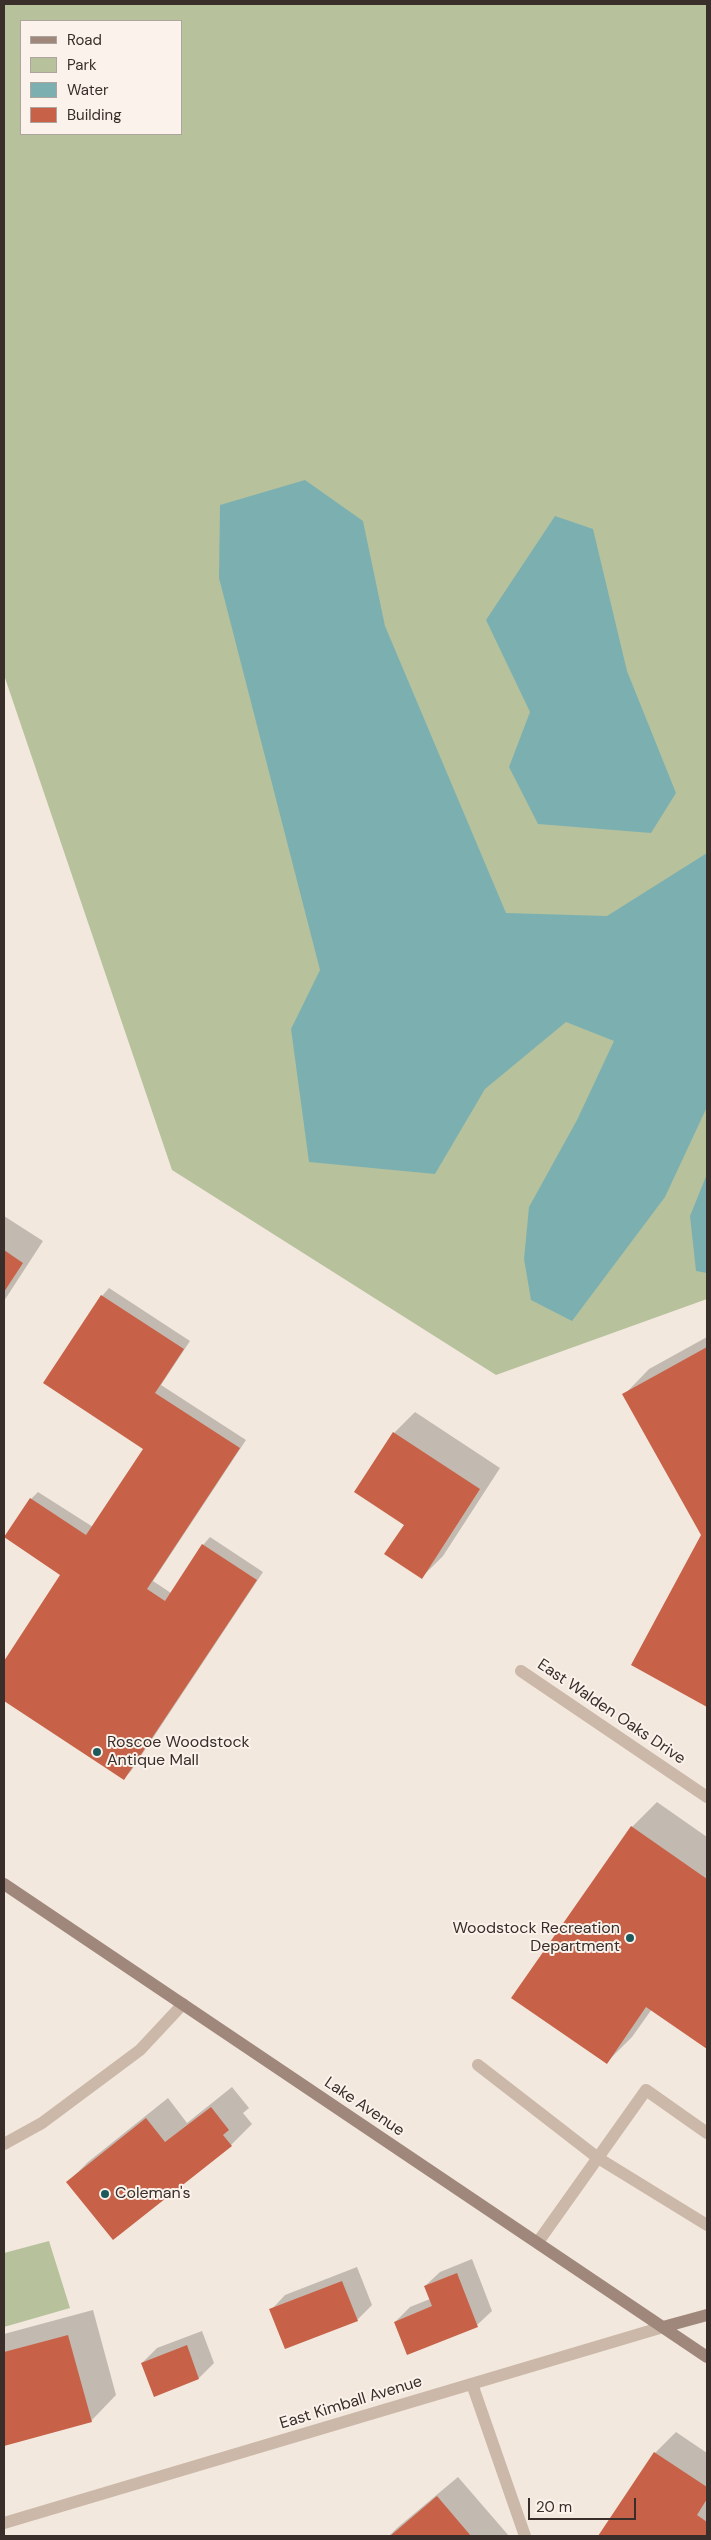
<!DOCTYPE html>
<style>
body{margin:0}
#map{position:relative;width:711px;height:2540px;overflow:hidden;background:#f3e8de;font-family:"DM Sans",sans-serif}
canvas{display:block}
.frame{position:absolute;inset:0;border:5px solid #392e29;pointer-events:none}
.legend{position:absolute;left:20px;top:20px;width:162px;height:115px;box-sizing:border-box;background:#faf2eb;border:1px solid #ada49d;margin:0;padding:6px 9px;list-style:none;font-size:15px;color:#392e29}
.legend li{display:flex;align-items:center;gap:10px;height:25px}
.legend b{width:25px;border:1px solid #ada49d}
.scale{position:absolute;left:528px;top:2498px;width:108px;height:22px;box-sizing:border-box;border:2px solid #392e29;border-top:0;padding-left:6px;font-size:15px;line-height:18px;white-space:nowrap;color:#392e29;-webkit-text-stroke:4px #faf2eb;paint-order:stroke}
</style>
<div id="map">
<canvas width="711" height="2540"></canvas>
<div class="frame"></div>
<ul class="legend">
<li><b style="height:6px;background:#9f877b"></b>Road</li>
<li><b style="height:14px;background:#b7c29d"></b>Park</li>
<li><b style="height:14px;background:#7cb0b0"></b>Water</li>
<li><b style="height:14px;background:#c76248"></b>Building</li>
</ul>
<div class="scale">20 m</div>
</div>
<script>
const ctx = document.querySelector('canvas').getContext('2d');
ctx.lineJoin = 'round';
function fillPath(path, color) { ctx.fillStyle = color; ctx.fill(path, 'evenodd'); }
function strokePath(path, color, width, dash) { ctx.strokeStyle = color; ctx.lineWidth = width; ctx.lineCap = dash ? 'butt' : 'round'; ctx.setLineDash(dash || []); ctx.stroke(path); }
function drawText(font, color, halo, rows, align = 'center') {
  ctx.font = font + ' "DM Sans",sans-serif'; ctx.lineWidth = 4; ctx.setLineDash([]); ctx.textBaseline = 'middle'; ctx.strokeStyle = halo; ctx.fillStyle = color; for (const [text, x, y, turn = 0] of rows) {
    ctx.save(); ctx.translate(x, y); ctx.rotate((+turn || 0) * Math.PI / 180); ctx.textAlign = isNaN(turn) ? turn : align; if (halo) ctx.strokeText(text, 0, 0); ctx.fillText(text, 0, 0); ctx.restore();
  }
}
fillPath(new Path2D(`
 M 4,4 L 707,4 L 707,1299 L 496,1375 L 172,1170 L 4,675 ZM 21,21 L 181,21 L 181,134 L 21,134 Z
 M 49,2241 L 70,2308 L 4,2327 L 4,2253 Z`), '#b7c29d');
fillPath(new Path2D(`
 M 305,480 L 363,521 L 385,626 L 506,913 L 607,916 L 707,853 L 707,1107 L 665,1197 L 572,1321 L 531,1300 L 524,1259 L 529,1207 L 577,1120 L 614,1041 L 566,1022 L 485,1089 L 435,1174 L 309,1162 L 291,1029 L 320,970 L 219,578 L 220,505 Z
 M 555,516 L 593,529 L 627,671 L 676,793 L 651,833 L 538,824 L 509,767 L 530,712 L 486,620 Z
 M 707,1174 L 707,1273 L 696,1271 L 690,1216 Z`), '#7cb0b0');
fillPath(new Path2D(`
 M 4,1216 L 43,1241 L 4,1301 Z
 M 109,1288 L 190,1341 L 161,1385 L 246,1440 L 153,1581 L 171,1593 L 203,1545 L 210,1537 L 263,1572 L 131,1771 L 124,1778 L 4,1699 L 4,1664 L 62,1575 L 31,1499 L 38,1492 L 93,1527 L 145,1449 L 102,1296 Z
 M 707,1337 L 707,1705 L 632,1665 L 703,1535 L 624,1395 L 649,1369 Z
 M 415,1412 L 500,1468 L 443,1556 L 422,1577 L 406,1525 L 394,1433 Z
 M 657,1802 L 707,1837 L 707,2047 L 652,2009 L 632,2037 L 607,2062 L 632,1827 Z
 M 232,2087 L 249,2108 L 243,2113 L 252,2124 L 231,2145 L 113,2239 L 68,2182 L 88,2162 L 168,2098 L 187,2123 Z
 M 472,2259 L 492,2311 L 477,2325 L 395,2322 L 410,2307 L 430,2299 L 425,2286 L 440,2272 Z
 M 357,2267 L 372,2305 L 357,2320 L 271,2310 L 285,2295 Z
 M 93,2310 L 116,2395 L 91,2421 L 4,2444 L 4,2334 Z
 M 202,2331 L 214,2363 L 199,2378 L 154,2395 L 142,2363 L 157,2348 Z
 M 676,2432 L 707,2453 L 707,2536 L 599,2536 L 655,2453 Z
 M 458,2477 L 509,2536 L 389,2536 L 397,2528 Z`), '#0003');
fillPath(new Path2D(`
 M 4,1250 L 23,1263 L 4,1292 Z
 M 101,1295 L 184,1349 L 155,1393 L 240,1448 L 147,1589 L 165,1601 L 202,1544 L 257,1580 L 124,1780 L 4,1701 L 4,1661 L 60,1575 L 4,1537 L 30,1498 L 86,1535 L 143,1449 L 43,1383 Z
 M 707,1347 L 707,1707 L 631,1665 L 701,1535 L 622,1394 Z
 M 393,1432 L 480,1489 L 422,1579 L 384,1554 L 404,1525 L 354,1492 Z
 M 631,1826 L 707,1879 L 707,2049 L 646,2007 L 607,2064 L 511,1998 Z
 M 211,2107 L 229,2130 L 223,2135 L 232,2146 L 113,2240 L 66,2182 L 146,2118 L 165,2142 Z
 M 457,2273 L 478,2327 L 407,2355 L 394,2322 L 432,2306 L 424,2286 Z
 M 342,2281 L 358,2321 L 285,2349 L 269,2309 Z
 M 68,2335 L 92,2422 L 4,2446 L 4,2352 Z
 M 187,2345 L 199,2379 L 154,2397 L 141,2363 Z
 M 654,2452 L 707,2487 L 707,2499 L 697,2515 L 707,2522 L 707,2536 L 598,2536 Z
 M 437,2496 L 471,2536 L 390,2536 Z`), '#c76248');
strokePath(new Path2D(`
 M 478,2065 L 598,2158 L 707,2225
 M 4,2144 L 42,2123 L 140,2050 L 183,2004
 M 538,2242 L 646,2090 L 707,2133
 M 472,2384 L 525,2536`), '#cbb8a9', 12);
strokePath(new Path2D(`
 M 521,1671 L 707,1797
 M 4,2523 L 663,2327`), '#cbb8a9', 12);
strokePath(new Path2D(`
 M 4,1884 L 707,2357
 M 663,2327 L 707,2315`), '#9f877b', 12);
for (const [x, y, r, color] of [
 [97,1752,5,"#1e595b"],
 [630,1938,5,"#1e595b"],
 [105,2194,5,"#1e595b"]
]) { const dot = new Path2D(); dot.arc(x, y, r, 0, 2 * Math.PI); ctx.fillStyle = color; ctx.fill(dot); strokePath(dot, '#faf2eb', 2); }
drawText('16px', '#392e29', '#faf2eb', [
 ["East Walden Oaks Drive",611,1712,34],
 ["Lake Avenue",364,2107,34],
 ["East Kimball Avenue",351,2403,-17]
]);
drawText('16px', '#392e29', '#faf2eb', [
 ["Roscoe Woodstock",107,1743],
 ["Antique Mall",107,1761],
 ["Woodstock Recreation",620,1929,"right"],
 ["Department",620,1947,"right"],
 ["Coleman's",115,2194]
], 'left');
</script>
